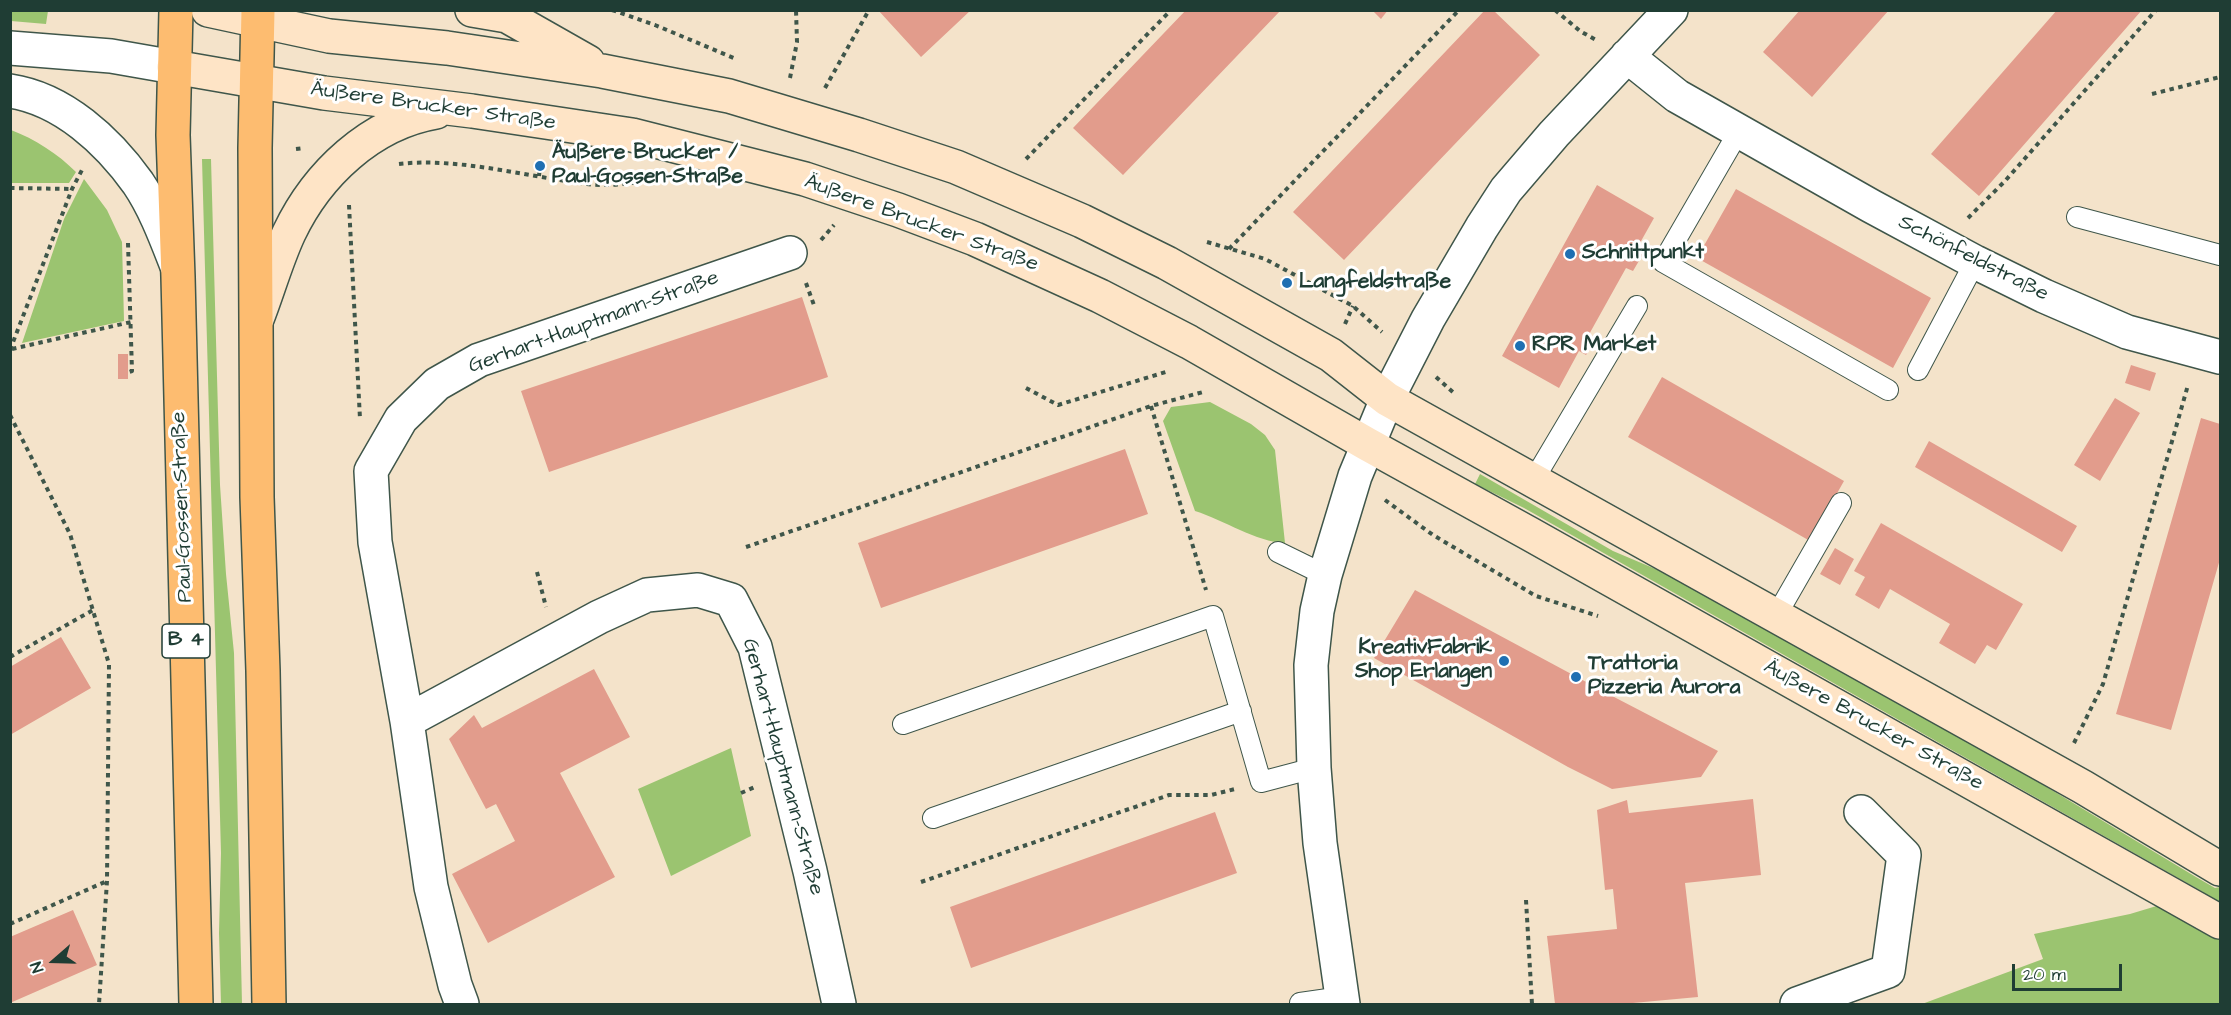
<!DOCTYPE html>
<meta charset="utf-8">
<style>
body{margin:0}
#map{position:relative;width:2231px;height:1015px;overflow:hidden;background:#f4e3ca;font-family:"Architects Daughter",sans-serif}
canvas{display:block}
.frame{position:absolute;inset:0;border:12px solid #1f3d34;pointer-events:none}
.north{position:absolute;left:24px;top:931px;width:60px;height:60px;-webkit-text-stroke:4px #fff;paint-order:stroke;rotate:250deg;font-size:16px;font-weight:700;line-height:24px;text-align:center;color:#1f3d34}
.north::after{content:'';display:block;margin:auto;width:21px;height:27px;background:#1f3d34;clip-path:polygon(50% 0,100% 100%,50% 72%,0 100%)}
.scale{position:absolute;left:2012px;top:964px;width:110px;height:27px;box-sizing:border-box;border:3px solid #1f3d34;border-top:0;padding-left:8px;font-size:18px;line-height:21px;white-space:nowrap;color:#1f3d34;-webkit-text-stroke:4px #fff;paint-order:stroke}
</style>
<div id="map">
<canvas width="2231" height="1015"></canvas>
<div class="frame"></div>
<div class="north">N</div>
<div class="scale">20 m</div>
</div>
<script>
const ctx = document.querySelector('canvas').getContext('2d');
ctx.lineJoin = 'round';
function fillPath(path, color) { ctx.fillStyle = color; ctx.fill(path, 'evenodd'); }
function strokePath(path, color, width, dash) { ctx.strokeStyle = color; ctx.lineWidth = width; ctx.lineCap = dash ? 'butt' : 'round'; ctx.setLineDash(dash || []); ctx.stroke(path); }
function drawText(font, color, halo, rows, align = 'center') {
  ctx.font = font + ' "Architects Daughter",sans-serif'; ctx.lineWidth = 6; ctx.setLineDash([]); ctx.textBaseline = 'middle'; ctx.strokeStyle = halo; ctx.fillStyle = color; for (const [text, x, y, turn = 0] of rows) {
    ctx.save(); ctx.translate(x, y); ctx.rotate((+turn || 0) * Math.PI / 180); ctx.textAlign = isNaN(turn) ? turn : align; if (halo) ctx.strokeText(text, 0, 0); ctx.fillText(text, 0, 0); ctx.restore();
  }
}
fillPath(new Path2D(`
 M 10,11 L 48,11 L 46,24 L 11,21 Z
 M 11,130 C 35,139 58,154 76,172 L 69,183 L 11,183 Z
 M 202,159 L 211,159 L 220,485 L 226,574 L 234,653 L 242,1004 L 221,1004 L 219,933 L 221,853 Z
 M 84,179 L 107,210 L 122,242 L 124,321 L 22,343 L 64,219 Z
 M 1210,402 L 1251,424 L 1265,435 L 1275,450 L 1285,543 C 1256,542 1224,520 1195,511 L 1163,421 L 1171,407 Z
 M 1480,474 L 1613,551 L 1724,598 L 1914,707 L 2196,877 L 2215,888 L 2220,887 L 2220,1004 L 1922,1004 L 2043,959 L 2034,934 L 2130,914 L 2203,892 L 1524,508 L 1475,484 Z
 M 731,748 L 751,836 L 671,876 L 638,789 Z`), '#9bc470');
fillPath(new Path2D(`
 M 878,10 L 971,10 L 921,57 Z
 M 1186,10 L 1281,10 L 1123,175 L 1073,128 Z
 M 1372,10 L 1388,10 L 1381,19 Z
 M 1485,10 L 1493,10 L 1540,55 L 1344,260 L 1293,212 Z
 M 1800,10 L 1889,10 L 1812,97 L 1763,52 Z
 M 2057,10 L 2142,10 L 1979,196 L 1931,154 Z
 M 1597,185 L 1654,218 L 1636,250 L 1643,254 L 1633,271 L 1626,268 L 1587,338 L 1595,342 L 1586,355 L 1579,351 L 1559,388 L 1502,356 Z
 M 1736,189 L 1931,298 L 1893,368 L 1697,258 Z
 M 802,297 L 828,377 L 549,472 L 521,391 Z
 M 118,354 L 128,354 L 128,379 L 118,379 Z
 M 2131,365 L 2156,373 L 2150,391 L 2125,383 Z
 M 1662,377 L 1844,481 L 1810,541 L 1628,437 Z
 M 2115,398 L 2140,413 L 2100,481 L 2074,465 Z
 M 2201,418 L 2220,424 L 2220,559 L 2171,730 L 2116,714 Z
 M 1929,441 L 2077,526 L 2062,552 L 1915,467 Z
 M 1125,449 L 1148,514 L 881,608 L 858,543 Z
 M 1881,523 L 2023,604 L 1996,650 L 1987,645 L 1975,664 L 1939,643 L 1950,624 L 1890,589 L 1879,609 L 1855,595 L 1865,577 L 1854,571 Z
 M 1835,548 L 1854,559 L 1840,585 L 1820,574 Z
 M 1415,590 L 1616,698 L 1718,751 L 1701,777 L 1612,789 L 1568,767 L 1374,658 Z
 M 61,637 L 91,688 L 10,735 L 10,667 Z
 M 594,669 L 630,737 L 560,773 L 615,877 L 488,943 L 452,874 L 515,841 L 496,804 L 486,809 L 449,739 L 474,715 L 482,728 Z
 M 1753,799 L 1761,875 L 1685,883 L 1698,997 L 1622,1004 L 1555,1004 L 1547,936 L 1617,929 L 1613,889 L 1605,890 L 1597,810 L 1627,800 L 1629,813 Z
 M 1215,812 L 1237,873 L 971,968 L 950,907 Z
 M 73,910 L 97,965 L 10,1003 L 10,937 Z`), '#e29c8c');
const service = new Path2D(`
 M 1739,131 L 1663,262 L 1888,390
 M 2077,217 L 2220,255
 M 1918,370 L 1975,262
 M 1533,481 L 1637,306
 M 1278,552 L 1325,575
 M 1776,616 L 1841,503
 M 903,724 L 1213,616 L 1261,782 L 1314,768
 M 933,818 L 1241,711
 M 1300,1003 L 1342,997`);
const minor = new Path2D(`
 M 1627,56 L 1677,96 L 1871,206 L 1975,262 L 2044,296 L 2127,332 L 2220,357
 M 407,721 L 599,617 L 647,595 L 698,590 L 731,600 L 755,647 L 810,871 L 839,1004
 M 462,1004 L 455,985 L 431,887 L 407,721 L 375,542 L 371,471 L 401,419 L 437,384 L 479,360 L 790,253
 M 1343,1004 L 1320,843 L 1314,768 L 1311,665 L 1317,611 L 1325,575 L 1355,476 L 1387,399 L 1428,319 L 1482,227 L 1506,190 L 1554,134 L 1671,10
 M 1797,1004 L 1888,971 L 1904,855 L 1861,812`);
const tertiary = new Path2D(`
 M 10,48 L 111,56 L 174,67
 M 10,91 C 63,99 108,141 138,183 C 155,208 166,238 177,266`);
const secondary = new Path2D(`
 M 208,10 L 329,36 L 447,48 L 602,71 L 729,96 L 859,135 L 956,167 L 1082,221 L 1167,263 L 1331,355 L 1387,399 L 2083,787 L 2220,869
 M 472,10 L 507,16 L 588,62
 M 174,67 L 324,93 L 472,111 L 632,135 L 805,179 L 898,210 L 975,239 L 1100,296 L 1189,342 L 1367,444 L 1530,534 L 2220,922
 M 257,319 C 268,291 276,261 289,233 C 317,174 371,123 436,112`);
const primary = new Path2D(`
 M 176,10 L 173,135 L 178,277 L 196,1004
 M 258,10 L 255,148 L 257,497 L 263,671 L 269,1004`);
strokePath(service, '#3f564a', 22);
strokePath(minor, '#3f564a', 36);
strokePath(tertiary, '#3f564a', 36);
strokePath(secondary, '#3f564a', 36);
strokePath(primary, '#3f564a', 36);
strokePath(new Path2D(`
 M 612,10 L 655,25 L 736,59
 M 1555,10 L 1580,31 L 1596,40
 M 790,78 L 797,42 L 796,10
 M 825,88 L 869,10
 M 2152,94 L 2220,77
 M 296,149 L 304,148
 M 1026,159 L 1171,10
 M 399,164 C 458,157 528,177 587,184 C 610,187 634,183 656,179
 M 539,176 L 540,166
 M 10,188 L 72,189
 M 349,205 L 360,419
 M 1968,218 L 2005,181 L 2156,10
 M 821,240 L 834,225
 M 1207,242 L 1265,259 L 1353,306 L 1382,332
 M 128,243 L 132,371 L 129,372
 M 1229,249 L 1459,10
 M 806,283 L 815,308
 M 1345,324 L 1353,306
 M 12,349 L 131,322
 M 10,350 L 72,189 L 82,170
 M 1436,377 L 1455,394
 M 1026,388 L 1058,405 L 1169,371
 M 1151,406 L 1206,590
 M 10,415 L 70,534 L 109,664 L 107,881 L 99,1004
 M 1385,500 L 1433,535 L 1536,596 L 1598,616
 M 746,547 L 1151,406 L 1203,392
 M 537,572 L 546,607
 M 10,657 L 93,610
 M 2074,743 L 2103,684 L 2188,385
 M 741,793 L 755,787
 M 921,882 L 1169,795 L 1211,795 L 1235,789
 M 1526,900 L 1532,1004
 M 10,924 L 107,881`), '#3f564a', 4, [4.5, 4.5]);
strokePath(service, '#fff', 20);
strokePath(minor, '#fff', 33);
strokePath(tertiary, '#fff', 33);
strokePath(secondary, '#fee4c6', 33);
strokePath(primary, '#fdbc70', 33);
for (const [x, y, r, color] of [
 [540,166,6,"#1f6fb2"],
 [1570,254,6,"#1f6fb2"],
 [1287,283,6,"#1f6fb2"],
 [1520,346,6,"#1f6fb2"],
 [1504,661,6,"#1f6fb2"],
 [1576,677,6,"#1f6fb2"]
]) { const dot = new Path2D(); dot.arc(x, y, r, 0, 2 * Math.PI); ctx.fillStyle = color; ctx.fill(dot); strokePath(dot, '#fff', 2); }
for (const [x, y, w] of [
 [186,641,48]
]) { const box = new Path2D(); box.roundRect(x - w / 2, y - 17, w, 34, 4.5); ctx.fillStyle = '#fff'; ctx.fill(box); strokePath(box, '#1f3d34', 1.5); }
drawText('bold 20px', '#1f3d34', null, [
 ["B 4",186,641]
]);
drawText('21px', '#1f3d34', '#fff', [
 ["Äußere Brucker Straße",433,107,8],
 ["Äußere Brucker Straße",921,224,20],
 ["Schönfeldstraße",1973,259,27],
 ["Gerhart-Hauptmann-Straße",594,323,-20],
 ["Paul-Gossen-Straße",183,507,-92],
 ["Äußere Brucker Straße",1873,726,29],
 ["Gerhart-Hauptmann-Straße",782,767,75]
]);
drawText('bold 21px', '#1f3d34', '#fff', [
 ["Äußere Brucker /",552,154],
 ["Paul-Gossen-Straße",552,178],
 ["Schnittpunkt",1582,254],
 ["Langfeldstraße",1299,283],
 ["RPR Market",1532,346],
 ["KreativFabrik",1492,649,"right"],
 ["Shop Erlangen",1492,673,"right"],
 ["Trattoria",1588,665],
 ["Pizzeria Aurora",1588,689]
], 'left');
</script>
